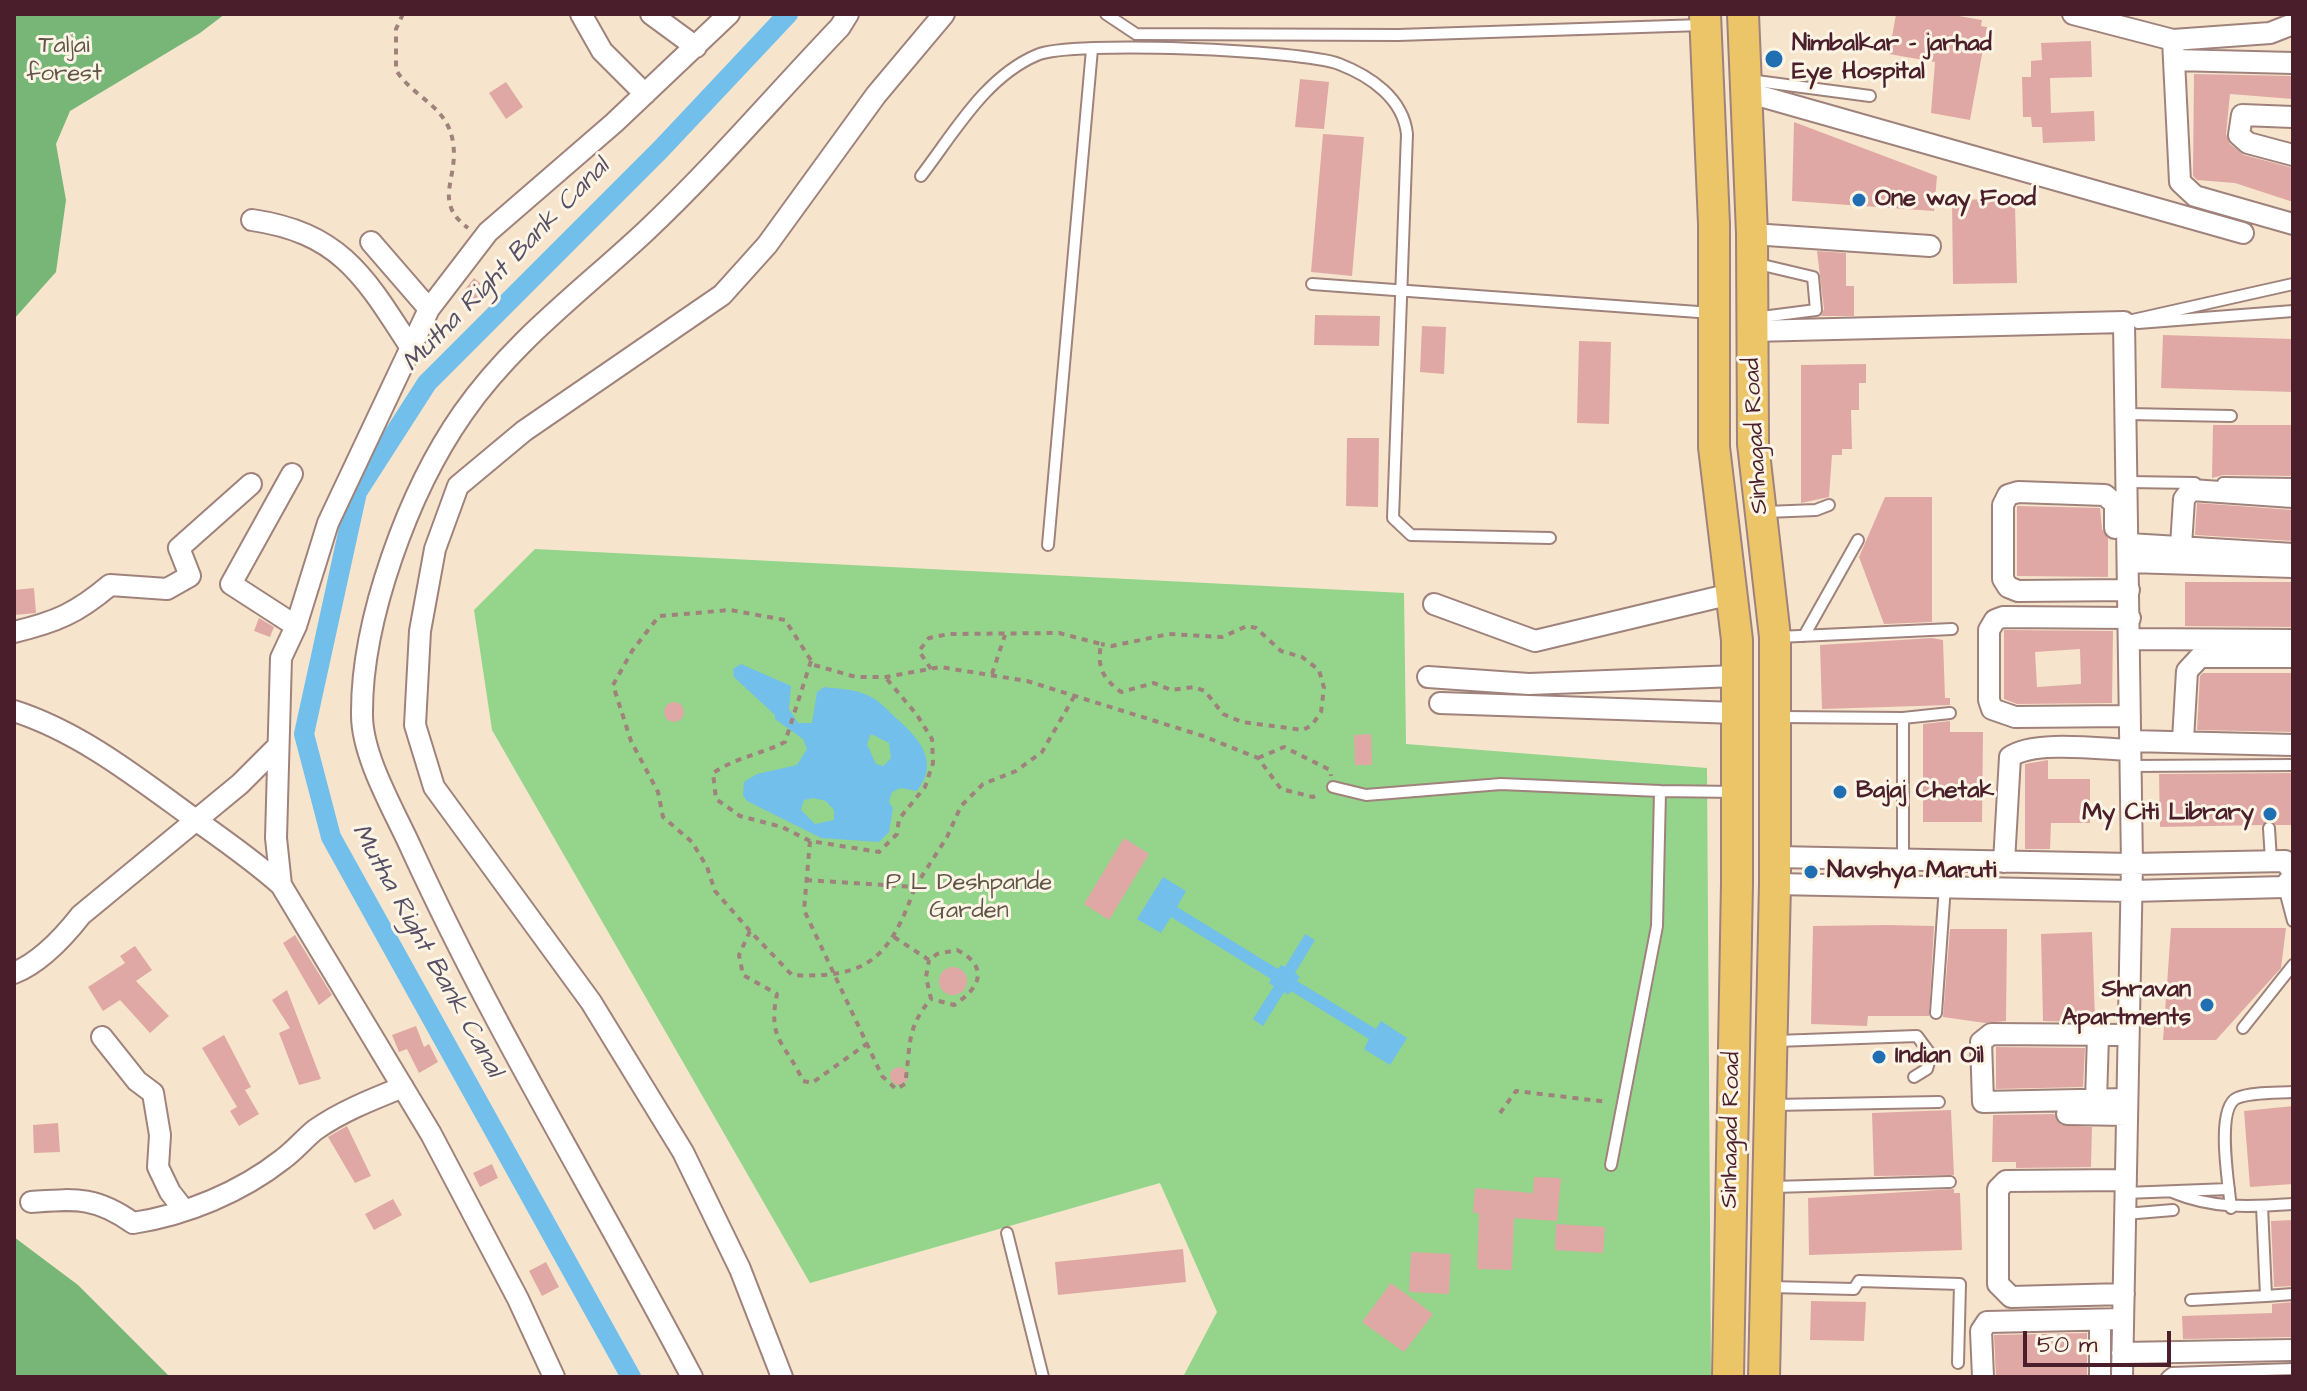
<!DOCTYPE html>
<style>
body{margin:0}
#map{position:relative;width:2307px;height:1391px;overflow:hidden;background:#f6e5cc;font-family:"Architects Daughter",sans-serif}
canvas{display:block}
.frame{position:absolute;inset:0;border:16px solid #4a1f2b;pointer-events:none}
.scale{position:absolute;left:2023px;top:1331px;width:148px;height:36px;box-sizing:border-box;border:4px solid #4a1f2b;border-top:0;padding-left:10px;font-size:24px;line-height:28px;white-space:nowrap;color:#4a1f2b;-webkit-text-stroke:6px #fcf5e5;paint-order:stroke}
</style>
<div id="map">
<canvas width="2307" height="1391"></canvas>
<div class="frame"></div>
<div class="scale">50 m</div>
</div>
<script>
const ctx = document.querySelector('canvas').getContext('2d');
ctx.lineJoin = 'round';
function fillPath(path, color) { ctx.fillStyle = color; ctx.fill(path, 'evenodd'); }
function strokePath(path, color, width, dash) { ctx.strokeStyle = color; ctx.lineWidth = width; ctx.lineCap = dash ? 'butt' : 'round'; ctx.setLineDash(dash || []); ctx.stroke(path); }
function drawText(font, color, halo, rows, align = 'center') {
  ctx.font = font + ' "Architects Daughter",sans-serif'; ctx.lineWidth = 6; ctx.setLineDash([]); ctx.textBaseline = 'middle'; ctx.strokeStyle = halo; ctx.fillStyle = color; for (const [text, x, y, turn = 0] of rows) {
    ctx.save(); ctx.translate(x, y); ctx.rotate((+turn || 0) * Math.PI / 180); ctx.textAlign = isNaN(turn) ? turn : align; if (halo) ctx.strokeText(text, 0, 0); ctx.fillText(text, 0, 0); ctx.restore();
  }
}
fillPath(new Path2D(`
 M 535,549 L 1404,593 L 1406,744 L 1707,768 L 1711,1377 L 1183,1377 L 1217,1312 L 1160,1183 L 810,1283 L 492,730 L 474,610 Z`), '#94d48b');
fillPath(new Path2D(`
 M 14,14 L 225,14 L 200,33 L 70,111 L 56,144 L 66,200 L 56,272 L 14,319 Z
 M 14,1237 L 78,1285 L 170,1377 L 14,1377 Z`), '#77b677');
fillPath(new Path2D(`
 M 741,664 L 791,686 L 789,709 L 798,723 L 812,723 L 817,692 L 824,687 C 838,689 854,689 867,695 C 879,700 886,709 896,718 C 917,737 941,760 917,791 L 901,788 L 892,792 L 889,802 L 893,808 L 889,832 L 879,842 L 821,838 L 747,801 L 743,795 L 744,782 L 757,774 L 797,765 L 807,749 L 803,739 L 775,719 L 775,715 L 734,677 L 733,669 ZM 871,734 L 889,743 L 891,758 L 883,766 L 876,764 L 867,744 ZM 813,798 L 826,801 L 834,810 L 834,820 L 815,824 L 801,810 L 804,800 Z
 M 1163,877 L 1186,891 L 1177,907 L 1278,969 L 1281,965 L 1285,967 L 1305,934 L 1315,940 L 1295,973 L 1300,977 L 1297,981 L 1376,1029 L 1381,1021 L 1407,1038 L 1390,1065 L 1364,1049 L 1369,1039 L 1291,991 L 1288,995 L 1284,992 L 1263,1026 L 1253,1019 L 1274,986 L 1269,983 L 1271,979 L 1171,917 L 1161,933 L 1137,919 Z`), '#72bfec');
strokePath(new Path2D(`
 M 631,1377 L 331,837 L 304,734 L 357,492 L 427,383 L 661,149 L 788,14`), '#72bfec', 20);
fillPath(new Path2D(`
 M 1896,14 L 1947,14 L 1982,20 L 1981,26 L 1987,27 L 1970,120 L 1931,113 L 1935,62 L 1889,54 Z
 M 2091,41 L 2092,77 L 2050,78 L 2051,113 L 2094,111 L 2095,141 L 2043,143 L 2042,127 L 2032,127 L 2031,117 L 2023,117 L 2022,77 L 2031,77 L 2031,61 L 2042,60 L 2041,43 Z
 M 2194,74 L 2293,76 L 2293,99 L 2230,94 L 2226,134 L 2230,144 L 2244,155 L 2293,168 L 2293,202 L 2235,183 L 2197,180 L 2193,176 Z
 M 1300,79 L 1329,82 L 1324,129 L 1295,127 Z
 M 506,82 L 523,107 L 506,119 L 489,93 Z
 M 1794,122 L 1937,176 L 1934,211 L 1792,201 Z
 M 1323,134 L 1364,137 L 1352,276 L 1311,272 Z
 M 1996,199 L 1997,204 L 2015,204 L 2017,283 L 1953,284 L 1952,200 Z
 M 1817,251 L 1846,253 L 1846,286 L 1854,286 L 1854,316 L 1821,316 L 1824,309 Z
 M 474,278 L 486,288 L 471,306 L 459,297 Z
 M 1315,315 L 1380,316 L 1379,346 L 1314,345 Z
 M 1422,326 L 1446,327 L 1444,374 L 1420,372 Z
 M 2163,335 L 2293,339 L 2293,392 L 2161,388 Z
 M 1579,341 L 1611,342 L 1609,424 L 1577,423 Z
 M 1866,364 L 1866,383 L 1859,383 L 1859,410 L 1851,410 L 1852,449 L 1842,449 L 1842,455 L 1832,455 L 1829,497 L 1801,503 L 1801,365 Z
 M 2213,425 L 2293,425 L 2293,476 L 2223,475 L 2212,478 Z
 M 1347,438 L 1379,438 L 1378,507 L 1346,506 Z
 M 1885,497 L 1932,497 L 1932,622 L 1884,624 L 1859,557 Z
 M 2197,503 L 2293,510 L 2293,541 L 2195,535 Z
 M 2017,506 L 2100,508 L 2102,529 L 2108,538 L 2108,577 L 2017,576 Z
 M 2185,582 L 2293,582 L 2293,627 L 2185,626 Z
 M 34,588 L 36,613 L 14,615 L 14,590 Z
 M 259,618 L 274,627 L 270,637 L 254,631 Z
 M 2004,630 L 2113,631 L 2112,703 L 2017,704 L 2004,699 ZM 2080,649 L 2081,684 L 2037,687 L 2035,652 Z
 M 1932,638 L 1943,640 L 1945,698 L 1950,698 L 1950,705 L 1822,709 L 1820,645 Z
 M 2203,673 L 2293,673 L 2293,732 L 2197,730 L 2200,676 Z
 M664 712a10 10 0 1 1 20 0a10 10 0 1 1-20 0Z
 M 1950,721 L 1950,732 L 1983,732 L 1982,822 L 1923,822 L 1923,724 Z
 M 1371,734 L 1372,765 L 1355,765 L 1354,735 Z
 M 2048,760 L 2048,779 L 2090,779 L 2090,823 L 2051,823 L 2050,849 L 2025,849 L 2025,764 Z
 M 2293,773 L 2293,825 L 2276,825 L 2269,820 L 2262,825 L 2160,827 L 2159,774 Z
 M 1124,838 L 1149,854 L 1109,920 L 1084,904 Z
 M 1887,925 L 1934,926 L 1929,1016 L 1868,1016 L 1867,1026 L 1811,1024 L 1813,926 Z
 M 2171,928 L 2286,928 L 2281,968 L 2216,1040 L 2163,1040 Z
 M 1950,929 L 2007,929 L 2006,1021 L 1985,1023 L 1943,1017 Z
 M 2092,932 L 2095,1018 L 2087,1018 L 2087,1022 L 2043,1021 L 2041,934 Z
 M 295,935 L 332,995 L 319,1005 L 283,943 Z
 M 135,946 L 152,970 L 136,981 L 169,1016 L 150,1033 L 120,1000 L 103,1011 L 88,987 L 125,963 L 120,956 Z
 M939 981a14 14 0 1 1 28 0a14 14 0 1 1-28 0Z
 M 287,990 L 321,1079 L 299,1085 L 279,1033 L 290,1028 L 272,1000 Z
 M 416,1026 L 424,1047 L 429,1044 L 438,1062 L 419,1073 L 407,1049 L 399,1052 L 392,1035 Z
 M 224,1035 L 251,1087 L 245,1090 L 259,1114 L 239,1126 L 230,1111 L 237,1107 L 202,1048 Z
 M 1996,1047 L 2085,1048 L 2083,1087 L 1996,1089 Z
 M890 1076a9 9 0 1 1 18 0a9 9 0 1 1-18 0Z
 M 2293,1106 L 2293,1184 L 2250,1187 L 2244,1111 Z
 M 1951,1110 L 1954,1175 L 1874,1176 L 1872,1113 Z
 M 2054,1114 L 2061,1125 L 2092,1127 L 2091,1167 L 2016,1168 L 2016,1162 L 1992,1162 L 1993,1115 Z
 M 58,1123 L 60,1152 L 34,1153 L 33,1125 Z
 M 347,1126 L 371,1176 L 355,1183 L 328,1137 Z
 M 492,1164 L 498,1178 L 480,1187 L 473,1173 Z
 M 1534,1177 L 1561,1178 L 1557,1221 L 1514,1218 L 1512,1270 L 1477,1269 L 1479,1213 L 1473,1213 L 1475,1188 L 1533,1193 Z
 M 1954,1189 L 1954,1193 L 1960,1193 L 1962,1250 L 1809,1255 L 1808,1198 Z
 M 393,1199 L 402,1215 L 374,1230 L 365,1214 Z
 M 2293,1220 L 2293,1286 L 2274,1287 L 2271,1221 Z
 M 1556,1224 L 1605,1227 L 1603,1253 L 1555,1250 Z
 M 1183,1249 L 1186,1282 L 1058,1295 L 1055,1262 Z
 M 1411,1252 L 1451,1254 L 1449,1294 L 1409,1292 Z
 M 546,1262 L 559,1287 L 542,1296 L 529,1271 Z
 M 1391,1283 L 1433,1314 L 1404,1352 L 1362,1322 Z
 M 1811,1301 L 1866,1302 L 1864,1341 L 1810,1340 Z
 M 2293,1302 L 2293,1337 L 2183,1339 L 2182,1316 L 2272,1313 L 2272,1304 Z
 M 2087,1333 L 2087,1377 L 1996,1377 L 1994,1335 Z`), '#e0a8a5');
const service = new Path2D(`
 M 1106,14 L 1136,34 L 1398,35 L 1702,25
 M 1749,80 L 1870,96
 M 921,176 C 954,133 985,77 1037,55 C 1072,40 1302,50 1339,64 C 1370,76 1403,98 1407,134 L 1393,518 L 1411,535 L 1550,538
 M 1312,284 L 1712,313
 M 1754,318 L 1816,310 L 1813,277 L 1754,263
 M 2124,322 L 2293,284
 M 2138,323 L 2293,311
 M 2128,414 L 2231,416
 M 2128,482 L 2195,483
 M 2223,483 L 2293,484
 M 1766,512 L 1816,510 L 1829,505
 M 1048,545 L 1092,49
 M 1804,636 L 1858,540
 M 1778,637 L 1952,629
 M 1780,717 L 1903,718 L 1950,713
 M 2131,766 L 2293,765
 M 1333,787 L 1366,795 L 1501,784 L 1660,791
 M 2269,828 L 2271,861
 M 1903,859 L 1903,718
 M 2284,887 L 2293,921
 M 1936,1013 L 1945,886
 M 2243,1028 L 2293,965
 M 1776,1041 L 1917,1036 L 1931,1055 L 1927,1069 L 1914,1077
 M 1773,1105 L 1939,1102
 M 1611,1165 L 1657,926 L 1660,791 L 1736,792
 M 1773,1187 L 1950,1182
 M 2172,1192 C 2213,1209 2249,1207 2293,1204
 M 2125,1193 L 2229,1189
 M 2262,1206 L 2266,1296 L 2293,1294
 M 2231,1208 C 2229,1186 2215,1108 2237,1098 C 2251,1092 2276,1093 2293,1092
 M 2125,1214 L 2173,1210
 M 1007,1233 L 1043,1377
 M 1770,1287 L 1854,1289 L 1859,1281 L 1960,1284 L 1958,1363
 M 2191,1300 L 2266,1296
 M 2167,1377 L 2172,1373 L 2293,1369`);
const minor = new Path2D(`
 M 581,14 L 602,51 L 645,94
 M 651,14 L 696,47
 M 2073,14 L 2173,40 L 2270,33 L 2293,24
 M 2173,40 L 2180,182 L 2195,196 L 2293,224
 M 2174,60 L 2293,63
 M 1746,92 L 2243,233
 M 2293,117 L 2242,115 L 2239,135 L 2248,143 L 2293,155
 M 252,220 C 341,233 365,277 411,348
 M 1752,234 L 1930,246
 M 371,242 L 429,309
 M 1752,331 L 2124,322 L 2132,864 L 2122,1377
 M 292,474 L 231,584 L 296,626
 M 2115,528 L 2115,504 L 2105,495 L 2018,492 L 2008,495 L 2003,505 L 2003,579 L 2008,587 L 2018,591 L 2129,590
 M 2129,544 L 2293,554
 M 2181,546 L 2184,499 L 2191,490 L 2293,497
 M 2129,562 L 2293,567
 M 1434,604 L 1535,641 L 1731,594
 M 2130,618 L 2003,617 L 1995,620 L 1989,630 L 1989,700 L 1992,709 L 2015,717 L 2130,716
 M 14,632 C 56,622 77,613 110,585 L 167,589 L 190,576 L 179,548 L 251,484
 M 2130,639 L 2293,640
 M 1428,677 L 1529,684 L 1736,676
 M 1440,703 L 1737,713
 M 14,711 C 80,732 138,778 193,818 C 224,840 253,860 281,885 L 431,1134 L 518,1299 L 554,1377
 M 2183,740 L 2187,671 L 2200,657 L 2293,657
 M 2130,741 L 2293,745
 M 1775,857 L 2132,864 L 2285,861 L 2293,872
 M 2004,862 L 2010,757 C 2033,740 2101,749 2130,750
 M 1775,884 L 2131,891 L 2284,887 L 2293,876
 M 281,885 L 276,838 L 281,658 L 296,626 L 328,523 L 429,309 L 488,232 L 614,123 L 729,14
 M 14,973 C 41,962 63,938 81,915 L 240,784 L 278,746
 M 102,1037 L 137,1081 L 153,1093 L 160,1135 L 158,1167 L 170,1192 L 184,1210
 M 2127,1099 L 1983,1102 L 1981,1042 L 1991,1034 L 2128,1035
 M 2096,1100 L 2098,1036
 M 2067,1114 L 2127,1115
 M 31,1202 C 75,1199 95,1196 133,1223 C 186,1215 241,1192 283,1159 C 295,1150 304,1139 315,1130 C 342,1111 373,1099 403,1087
 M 2124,1294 L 2011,1297 L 1998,1284 L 1998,1189 L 2006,1181 L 2126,1180
 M 2122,1353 L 2293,1350
 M 692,1377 C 600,1201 495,1031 412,850 C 395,812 362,757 362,715 C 361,620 409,490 463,413 C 513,341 583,290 646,231 C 714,167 776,94 840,27 L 848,14
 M 782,1377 L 740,1269 L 683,1152 L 591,1002 L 434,787 L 415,725 L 420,631 L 435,549 L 458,486 L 524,431 L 722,295 L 767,245 L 876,95 L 944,14
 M 1983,1377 L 1981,1331 L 1987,1322 L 2123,1319
 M 2100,1377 L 2100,1320`);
const primary = new Path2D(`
 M 1705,14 L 1714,224 L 1714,447 L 1737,640 L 1737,883 L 1728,1377
 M 1743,14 L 1752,234 L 1753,444 L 1775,637 L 1775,884 L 1764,1377`);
strokePath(service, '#a0827c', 14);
strokePath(minor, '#a0827c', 24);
strokePath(primary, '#a0827c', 34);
strokePath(new Path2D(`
 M 403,14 L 396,29 L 396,70 C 414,99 447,105 453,142 C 459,180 432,201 468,228
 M 811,661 L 785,742 C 759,755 737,757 713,773 L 716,799 L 740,816 L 782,827 L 810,841 L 879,852 L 897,834 L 899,819 L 925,787 L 933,763 L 932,739 L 917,715 L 886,678
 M 931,669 L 919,651 L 929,638 L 949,634 L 1059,633 L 1101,644 C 1097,667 1102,678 1121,692 L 1154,683 L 1171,690 L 1194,687 L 1205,691 L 1223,714 L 1242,722 L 1303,730 L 1312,725 L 1321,712 L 1324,688 L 1319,670 L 1302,657 L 1281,651 L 1256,628 L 1247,626 L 1222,637 L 1169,634 L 1112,646 L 1101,644
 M 992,674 L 1005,635
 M 1258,758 L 1284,747 L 1330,770 L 1331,776
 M 810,841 L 804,910 L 882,1076 L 896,1089 L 905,1084 C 911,1048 905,1029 931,999 L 926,977 L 929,960
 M 806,880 L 915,887 L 947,837 L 961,806 L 983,784 L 1016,771 L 1042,752 L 1075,695
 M 750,931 L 715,891 L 707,867 L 692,842 L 663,817 L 658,792 L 631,741 L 613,685 L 632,651 L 659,616 L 730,610 L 785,620 L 814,665 L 856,677 L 886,677 L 940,667 L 1027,681 L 1203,736 L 1258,758 L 1281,789 L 1313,797 L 1320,793
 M 894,937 L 929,960 L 937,954 L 957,950 C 990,967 980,988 954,1005 L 931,999
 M 868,1043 L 812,1083 L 803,1081 C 786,1043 767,1041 777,994 L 743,975 L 739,955 L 750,931 L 792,975 C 869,979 890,957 915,887
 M 1500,1113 L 1516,1091 L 1608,1102`), '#a0827c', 4, [6, 6]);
strokePath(service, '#fff', 10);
strokePath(minor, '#fff', 20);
strokePath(primary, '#edc569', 30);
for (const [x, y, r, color] of [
 [1774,59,10,"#1f6fb2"],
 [1859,200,8,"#1f6fb2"],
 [1840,792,8,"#1f6fb2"],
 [2270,814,8,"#1f6fb2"],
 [1811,872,8,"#1f6fb2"],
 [2207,1005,8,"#1f6fb2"],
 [1879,1057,8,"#1f6fb2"]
]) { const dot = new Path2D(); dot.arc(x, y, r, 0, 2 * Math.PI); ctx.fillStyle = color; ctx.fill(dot); strokePath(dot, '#fcf5e5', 3); }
drawText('bold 24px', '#4a1f2b', '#fcf5e5', [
 ["Nimbalkar - jarhad",1792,45],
 ["Eye Hospital",1792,73],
 ["One way Food",1875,200],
 ["Bajaj Chetak",1856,792],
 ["My Citi Library",2254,814,"right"],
 ["Navshya Maruti",1827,872],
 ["Shravan",2191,991,"right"],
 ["Apartments",2191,1019,"right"],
 ["Indian Oil",1895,1057]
], 'left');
drawText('24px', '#605548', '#fcf5e5', [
 ["Taljai",64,47],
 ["forest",64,75],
 ["P L Deshpande",969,884],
 ["Garden",969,912]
]);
drawText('24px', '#4a1f2b', '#fcf5e5', [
 ["Sinhagad Road",1757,436,-93],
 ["Sinhagad Road",1732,1130,-89]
]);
drawText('italic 26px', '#564f65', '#fcf5e5', [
 ["Mutha Right Bank Canal",507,266,-46],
 ["Mutha Right Bank Canal",426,951,61]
]);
</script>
